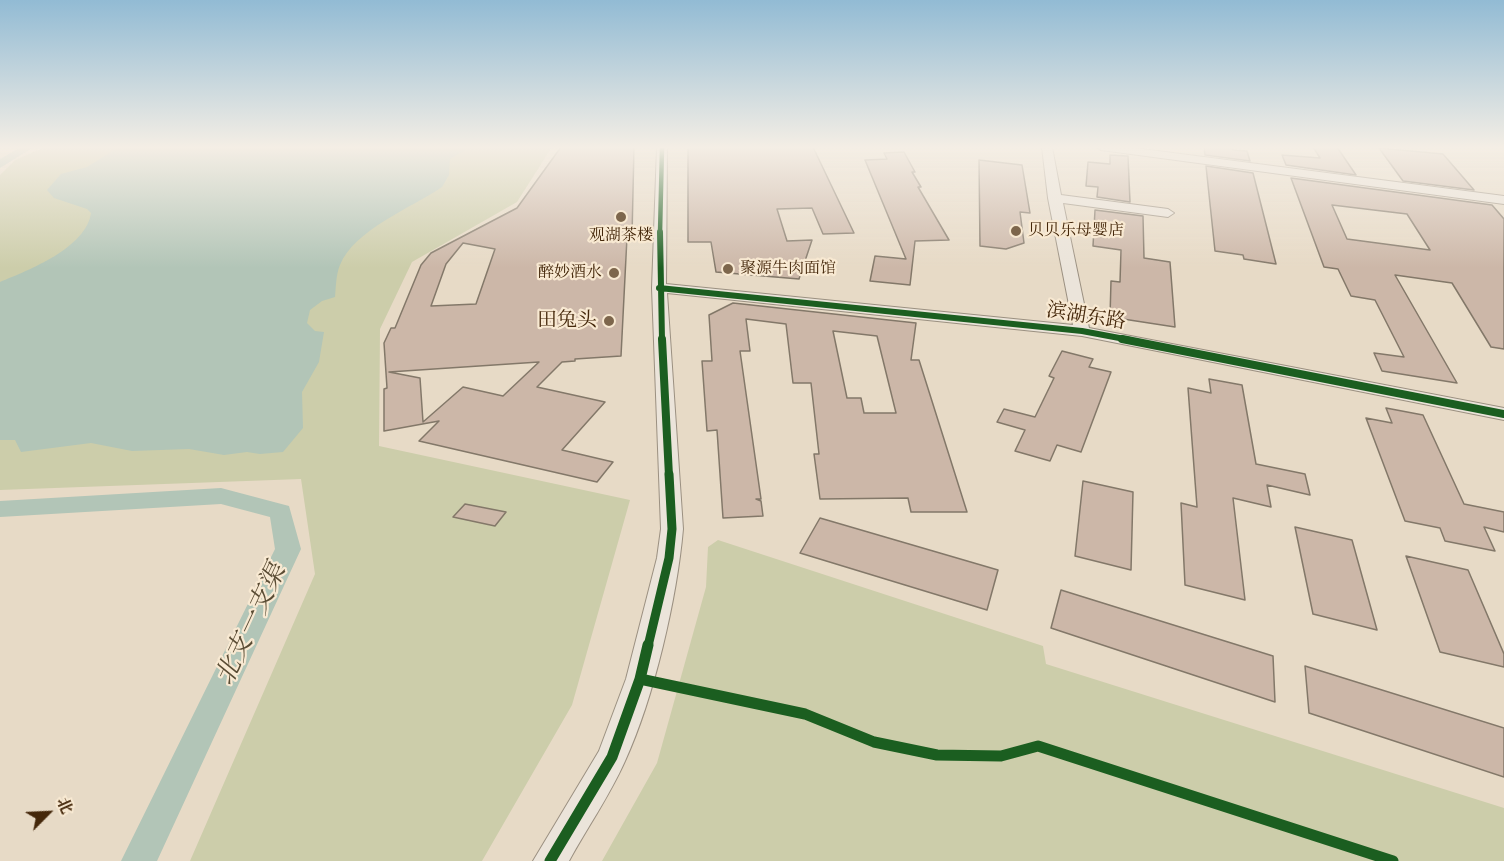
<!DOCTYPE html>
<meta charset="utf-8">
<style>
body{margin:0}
#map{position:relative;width:1504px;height:861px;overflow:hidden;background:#e7dac6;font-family:"IM FELL French Canon","Noto Serif SC",serif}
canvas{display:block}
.north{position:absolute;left:18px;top:783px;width:60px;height:60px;-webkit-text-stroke:4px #f8e9d2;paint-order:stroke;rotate:66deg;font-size:16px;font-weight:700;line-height:24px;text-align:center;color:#44270a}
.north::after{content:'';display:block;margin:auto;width:21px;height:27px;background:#44270a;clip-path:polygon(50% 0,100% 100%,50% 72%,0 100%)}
</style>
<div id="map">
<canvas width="1504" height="861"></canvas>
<div class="north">北</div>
</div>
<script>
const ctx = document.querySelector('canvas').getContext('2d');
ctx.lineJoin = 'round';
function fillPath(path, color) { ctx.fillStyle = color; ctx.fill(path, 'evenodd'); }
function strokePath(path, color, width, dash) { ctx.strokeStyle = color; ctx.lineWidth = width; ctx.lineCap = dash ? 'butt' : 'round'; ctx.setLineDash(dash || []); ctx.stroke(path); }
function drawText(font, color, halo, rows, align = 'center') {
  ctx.font = font + ' "IM FELL French Canon","Noto Serif SC",serif'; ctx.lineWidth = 4.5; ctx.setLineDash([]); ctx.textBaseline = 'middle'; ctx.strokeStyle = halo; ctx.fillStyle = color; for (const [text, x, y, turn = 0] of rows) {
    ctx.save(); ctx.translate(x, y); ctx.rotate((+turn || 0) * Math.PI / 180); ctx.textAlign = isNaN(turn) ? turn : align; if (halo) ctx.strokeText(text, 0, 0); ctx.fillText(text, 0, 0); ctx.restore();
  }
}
fillPath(new Path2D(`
 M 45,147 L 552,147 L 517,202 L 412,262 L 380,329 L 379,446 L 630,500 L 572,705 L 482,861 L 190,861 L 315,574 L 301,479 L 0,490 L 0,175 L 15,160 Z
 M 718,540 L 1043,646 L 1046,664 L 1504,808 L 1504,861 L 602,861 L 657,763 L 706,587 L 708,547 Z`), '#cccdaa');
fillPath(new Path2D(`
 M 119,147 L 470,147 L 450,159 L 449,175 L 442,187 C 411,208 354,230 340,265 C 336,274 336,287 335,297 L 322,301 L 310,310 L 307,323 L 315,331 L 324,332 L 319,362 L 302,392 L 303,428 L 283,452 L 260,454 L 247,452 L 224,455 L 189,449 L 132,451 L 91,443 L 21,452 L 15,440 L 0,440 L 0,282 C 29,270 86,248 91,213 L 87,209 L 54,198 L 47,190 L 61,174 L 87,167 Z`), '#b2c5b7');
fillPath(new Path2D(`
 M 21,147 L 34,147 L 0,168 L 0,159 Z
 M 221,488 L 289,506 L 301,549 L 157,861 L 121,861 L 275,549 L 270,517 L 221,504 L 0,517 L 0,501 Z`), '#b2c5b7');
const building = new Path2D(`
 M 561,147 L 634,147 L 632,236 L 627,237 L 621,356 L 575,359 L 575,361 L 562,362 L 537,387 L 605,402 L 562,450 L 613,462 L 597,482 L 419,441 L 439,421 L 384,431 L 384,389 L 387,388 L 384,343 L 391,328 L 395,328 L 421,265 L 431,253 L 517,208 ZM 463,243 L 495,249 L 476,304 L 431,306 L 446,264 ZM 539,362 L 503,396 L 463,387 L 423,422 L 420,378 L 389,372 Z
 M 688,147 L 813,147 L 854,233 L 823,234 L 812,208 L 777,209 L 787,241 L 812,240 L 799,279 L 716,272 L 711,242 L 688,242 Z
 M 1204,147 L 1233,147 L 1233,150 L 1247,151 L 1250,161 L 1205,155 Z
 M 1313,147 L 1337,147 L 1356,175 L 1286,165 L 1282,155 L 1320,158 Z
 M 1379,148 L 1443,154 L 1474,190 L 1403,181 Z
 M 904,152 L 915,172 L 912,172 L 921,187 L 918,187 L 949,240 L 915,241 L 910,285 L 870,281 L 875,256 L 906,259 L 865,160 L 887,159 L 884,153 Z
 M 1110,155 L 1128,156 L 1130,202 L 1097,197 L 1098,187 L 1086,186 L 1088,162 L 1110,164 Z
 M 979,160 L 1022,165 L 1030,213 L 1020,212 L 1024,243 L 1006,249 L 980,246 Z
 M 1206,166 L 1253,173 L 1276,264 L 1244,259 L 1243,255 L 1215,251 Z
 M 1291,178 L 1492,205 L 1504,219 L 1504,349 L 1491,347 L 1452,283 L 1395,275 L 1457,383 L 1382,371 L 1374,353 L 1404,357 L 1375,300 L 1351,296 L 1338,269 L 1324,267 ZM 1332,205 L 1407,214 L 1430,250 L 1347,239 Z
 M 1095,210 L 1143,216 L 1144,258 L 1170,262 L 1175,327 L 1110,317 L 1111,281 L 1120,282 L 1121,250 L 1093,246 Z
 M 733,303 L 916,323 L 911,360 L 919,360 L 967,512 L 911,512 L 908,498 L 820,499 L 814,454 L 819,454 L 811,383 L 793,383 L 786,324 L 746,319 L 750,351 L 740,351 L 761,499 L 756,499 L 761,501 L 763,516 L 723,518 L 717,430 L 707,431 L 702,361 L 712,361 L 709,315 ZM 833,331 L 877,336 L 896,413 L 864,413 L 861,398 L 847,398 Z
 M 1062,351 L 1093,359 L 1089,367 L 1111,372 L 1081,452 L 1057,445 L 1050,461 L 1015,451 L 1025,430 L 997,422 L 1004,409 L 1035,417 L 1054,378 L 1049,376 Z
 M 1209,379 L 1242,385 L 1256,464 L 1305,474 L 1310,495 L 1267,485 L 1271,507 L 1233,498 L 1245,600 L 1185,585 L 1181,503 L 1197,507 L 1188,388 L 1211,393 Z
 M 1386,408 L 1423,415 L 1464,504 L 1504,512 L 1504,532 L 1484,527 L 1495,551 L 1445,541 L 1440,528 L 1405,521 L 1366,418 L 1392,423 Z
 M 1083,481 L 1133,492 L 1131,570 L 1075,556 Z
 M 465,504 L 506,512 L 495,526 L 453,517 Z
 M 820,518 L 998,570 L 987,610 L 800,553 Z
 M 1295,527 L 1352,540 L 1377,630 L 1313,614 Z
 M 1406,556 L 1468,570 L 1504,654 L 1504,667 L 1440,652 Z
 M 1061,590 L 1273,656 L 1275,702 L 1051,628 Z
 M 1305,666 L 1504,728 L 1504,777 L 1309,713 Z`);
fillPath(building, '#ccb7a8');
strokePath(building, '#837869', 1.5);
const minor = new Path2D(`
 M 657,147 L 667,147 L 666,284 L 1073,325 L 1048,198 L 1042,147 L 1052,147 L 1061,195 L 1168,209 L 1174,213 L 1168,217 L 1063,203 L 1089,328 L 1504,408 L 1504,420 L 1082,336 L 667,293 L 683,529 C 677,598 654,698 625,761 C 610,795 587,828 569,861 L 533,861 L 599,751 L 626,679 L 657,558 L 661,529 L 652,288 Z
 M 1096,147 L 1127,147 L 1504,196 L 1504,204 L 1101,150 Z`);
strokePath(minor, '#9b9081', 2);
fillPath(minor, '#ebe4da');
strokePath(new Path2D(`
 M 660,233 L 662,147`), '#1b5e20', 4.5);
strokePath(new Path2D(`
 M 660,232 L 662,340
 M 659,288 L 1082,331 L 1130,340`), '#1b5e20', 6);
strokePath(new Path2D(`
 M 662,339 L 669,476
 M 1122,339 L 1504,414`), '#1b5e20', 8);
strokePath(new Path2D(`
 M 648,646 L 669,558 L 672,529 L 669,474`), '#1b5e20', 9);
strokePath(new Path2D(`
 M 640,679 L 805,714 L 874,742 L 937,755 L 1001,756 L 1038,746 L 1393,861
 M 550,861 L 612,757 L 640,679 L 648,645`), '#1b5e20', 11);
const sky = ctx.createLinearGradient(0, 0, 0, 268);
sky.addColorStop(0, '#92bbd4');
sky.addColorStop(0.55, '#f4eee5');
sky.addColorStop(1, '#f4eee500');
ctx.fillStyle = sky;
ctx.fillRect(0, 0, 1504, 268);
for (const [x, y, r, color] of [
 [621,217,6,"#7d664c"],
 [1016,231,6,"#7d664c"],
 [728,269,6,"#7d664c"],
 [614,273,6,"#7d664c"],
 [609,321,6,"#7d664c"]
]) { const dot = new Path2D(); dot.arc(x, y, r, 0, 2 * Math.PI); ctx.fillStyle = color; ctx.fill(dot); strokePath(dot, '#f8e9d2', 2); }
drawText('16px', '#44270a', '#f8e9d2', [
 ["贝贝乐母婴店",1028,231],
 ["观湖茶楼",621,236,"center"],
 ["聚源牛肉面馆",740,269],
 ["醉妙酒水",602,273,"right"]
], 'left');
drawText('20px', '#44270a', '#f8e9d2', [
 ["滨湖东路",1086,317,9]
]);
drawText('20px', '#44270a', '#f8e9d2', [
 ["田兔头",597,321]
], 'right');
drawText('italic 26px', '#5a4c34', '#f8e9d2', [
 ["北支一支渠",252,625,-65]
]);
</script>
